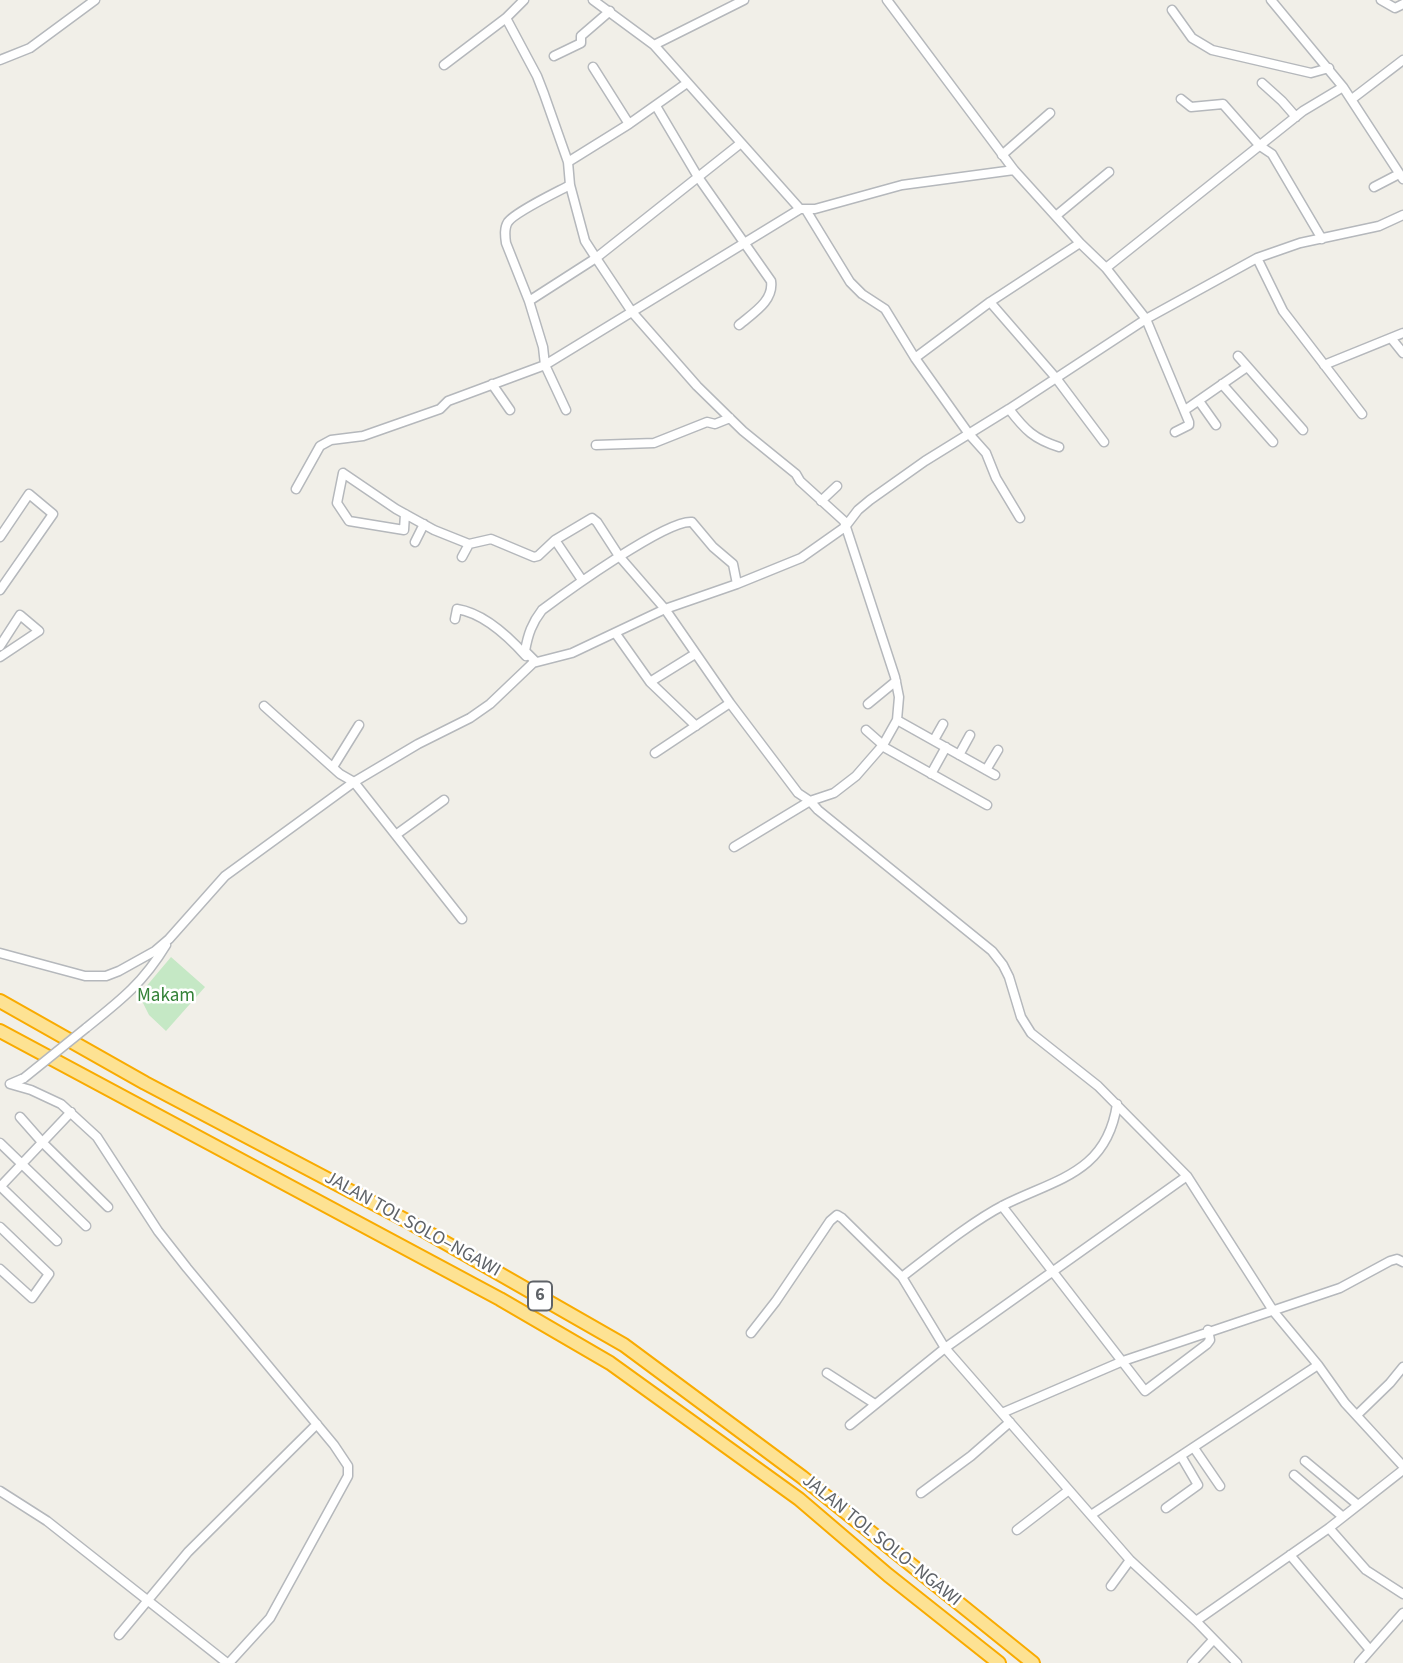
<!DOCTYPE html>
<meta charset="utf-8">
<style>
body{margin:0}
canvas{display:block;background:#f1efe8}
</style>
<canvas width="1403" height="1663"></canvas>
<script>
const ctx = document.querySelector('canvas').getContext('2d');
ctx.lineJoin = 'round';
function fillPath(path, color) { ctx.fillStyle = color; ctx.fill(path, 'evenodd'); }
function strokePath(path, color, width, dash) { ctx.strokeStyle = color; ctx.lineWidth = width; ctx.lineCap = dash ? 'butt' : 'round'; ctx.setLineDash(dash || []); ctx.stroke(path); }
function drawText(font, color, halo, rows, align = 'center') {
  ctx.font = font + ' "Source Sans 3",sans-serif'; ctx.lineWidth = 5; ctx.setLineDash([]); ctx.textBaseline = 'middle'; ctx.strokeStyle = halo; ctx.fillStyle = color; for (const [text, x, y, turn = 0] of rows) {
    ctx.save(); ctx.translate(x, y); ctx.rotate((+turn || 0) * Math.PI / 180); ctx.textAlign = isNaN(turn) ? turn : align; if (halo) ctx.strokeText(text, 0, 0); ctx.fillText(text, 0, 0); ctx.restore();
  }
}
fillPath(new Path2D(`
 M 171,957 L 205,987 L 166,1031 L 149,1015 L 139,995 Z`), '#c5e8c5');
const minor = new Path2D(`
 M 593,0 L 654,45 L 800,209 L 815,209 L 902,185 L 1014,170
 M 887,0 L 1014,170 L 1080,243 L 1106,268 L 1146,319 L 1189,422 L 1189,425 L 1175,432
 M 1271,0 L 1343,87 L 1403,179
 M 1381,0 L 1395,8 L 1403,4
 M 1172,10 L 1192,38 L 1212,50 L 1311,73 L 1329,68
 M 506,18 L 537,76 L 544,94 L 568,162 L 570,185 L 585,241 L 596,258 L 632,312 L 697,386 L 743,431 L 796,474 L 800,481 L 844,521 L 895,677 L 899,697 L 897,720 L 883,745 L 856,776 L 834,793 L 810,801 L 734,847
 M 654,45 L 744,0
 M 554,56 L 581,43 L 581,36 L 610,11
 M 0,60 L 30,48 L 95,0
 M 444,65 L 506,18 L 524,0
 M 593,67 L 629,124
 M 1262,83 L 1282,101 L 1296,117
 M 1181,99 L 1191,107 L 1223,104 L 1260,146 L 1272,154 L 1322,239
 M 1352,99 L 1403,60
 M 656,106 L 698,177 L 771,281 C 774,301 753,313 739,325
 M 1002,155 L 1050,113
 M 568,162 L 629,124 L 687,83
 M 1374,187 L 1399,174
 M 806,210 L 850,282 L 862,294 L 885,309 L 915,358 L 969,434 L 986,453 L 996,478 L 1020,518
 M 1057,215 L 1109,172
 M 1080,243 L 990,302 L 1056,378 L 1104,442
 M 1257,258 L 1283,311 L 1362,414
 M 1106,268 L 1303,111 L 1343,87
 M 529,301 L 596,258 L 741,143
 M 1391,338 L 1403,353
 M 1238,356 L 1303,430
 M 915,358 L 990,302
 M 1324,365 L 1403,333
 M 492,384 L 510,410
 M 1222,384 L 1273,442
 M 1199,401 L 1216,425
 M 1009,409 C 1025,430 1034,439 1059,447
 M 566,410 L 545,365 L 543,347 L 529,301 L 506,243 C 505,236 504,228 508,222 C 515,212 557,192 570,185
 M 1185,410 L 1247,367
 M 596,445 L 654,443 L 707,422 L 715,424 L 730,418
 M 296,489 L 320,446 L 331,440 L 363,436 L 440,409 L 448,401 L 545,365 L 800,209
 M 821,501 L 837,486
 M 405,514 L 404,530 L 349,521 L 337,503 L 343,473 L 396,509 L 434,530 L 469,544 L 491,539 L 534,557 L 538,556 L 555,540
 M 0,537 L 29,494 L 53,514 L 0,590
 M 415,542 L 424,524
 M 462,557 L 469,544
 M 582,580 L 555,540 L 592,518 L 597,522 L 619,556 L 665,609 L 730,703 L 798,793 L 810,801 L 818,810 L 992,951 L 1003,965 L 1009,977 L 1021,1017 L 1031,1033 L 1098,1086 L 1187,1176 L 1274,1312 L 1318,1365 L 1345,1403 L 1403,1466
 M 455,619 L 457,609 C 483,613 509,637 526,656
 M 616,634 L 650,682 L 696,726
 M 0,646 L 20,615 L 39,631 L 0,657
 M 536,662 L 525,651 C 528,634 532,623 542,610 C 566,592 667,519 692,522 L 713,547 L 733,564 L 737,584
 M 650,682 L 695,654
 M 868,704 L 896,681
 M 264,706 L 340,774 L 354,782 L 462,919
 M 897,720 L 995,775
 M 866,730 L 883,745
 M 934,740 L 943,724
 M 882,746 L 987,805
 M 655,753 L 730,703
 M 959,755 L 970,735
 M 333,767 L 359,725
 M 986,770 L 998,750
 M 931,774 L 946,747
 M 397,834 L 444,800
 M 0,953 L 85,976 L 106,976 L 119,971 L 155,951 L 169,939 L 225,876 L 354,782 L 418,744 L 470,718 L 490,704 L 533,663 L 572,653 L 665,609 L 737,584 L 801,558 L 845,527 L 858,510 L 870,500 L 925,461 L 1009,409 L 1146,319 L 1257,258 L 1300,243 L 1379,226 L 1403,215
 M 86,1028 C 121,1000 143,983 166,945
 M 24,1078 L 10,1084 L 31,1090 L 61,1104 L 97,1137 L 158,1231 L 187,1268 L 334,1445 L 348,1466 L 348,1476 L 270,1618 L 229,1663
 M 20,1117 L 42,1142 L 108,1207
 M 0,1143 L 86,1226
 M 0,1186 L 57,1241
 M 0,1187 L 71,1112
 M 1002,1206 L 1145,1391 L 1207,1344 L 1210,1340 L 1208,1330
 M 0,1227 L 49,1274 L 32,1298 L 0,1269
 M 902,1277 C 932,1254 971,1222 1004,1205 C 1056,1179 1107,1173 1117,1104
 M 751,1333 L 776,1301 L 830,1221 L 837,1215 L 842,1218 L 902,1277 L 945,1348 L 1130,1560 L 1196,1621 L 1237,1663
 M 827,1373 L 875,1404
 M 1002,1413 L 1123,1361 L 1340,1288 L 1390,1261 L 1397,1259 L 1403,1262
 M 1357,1415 L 1390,1383 L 1403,1367
 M 850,1425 L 945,1348 L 1187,1176
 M 1194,1448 L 1220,1486
 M 1305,1461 L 1358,1505
 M 1294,1475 L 1343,1517
 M 0,1491 L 47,1521 L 227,1663
 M 921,1493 L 971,1456 L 1010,1422
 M 1166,1508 L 1198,1485 L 1181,1456
 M 1091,1515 L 1318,1365
 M 1329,1528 L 1366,1570 L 1403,1594
 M 1017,1530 L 1069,1490
 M 1290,1555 L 1370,1650
 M 1111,1586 L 1130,1560
 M 1196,1621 L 1329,1528 L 1403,1470
 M 119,1635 L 188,1552 L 317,1424
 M 1192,1663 L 1213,1640
 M 1359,1663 L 1403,1613`);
const highway = new Path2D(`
 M 0,1001 L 145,1083 L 409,1222 L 624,1345 L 802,1477 L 1033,1663
 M 0,1031 L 500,1299 L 610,1363 L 799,1499 L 888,1575 L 999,1663`);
strokePath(minor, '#b5b8bc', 11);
strokePath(highway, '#f9ab00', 16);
strokePath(minor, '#fff', 8);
strokePath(highway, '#fde293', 12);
const minorBridge = new Path2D(`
 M 24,1078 L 86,1028`);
strokePath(minorBridge, '#b5b8bc', 11, []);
strokePath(minorBridge, '#fff', 8);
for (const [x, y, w] of [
 [540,1296,24]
]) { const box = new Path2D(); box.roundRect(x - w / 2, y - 14.5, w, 29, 5); ctx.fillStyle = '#fff'; ctx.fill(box); strokePath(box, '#5f6368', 2); }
drawText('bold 18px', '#5f6368', null, [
 ["6",540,1296]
]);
drawText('19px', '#348238', '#fff', [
 ["Makam",166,997]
]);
drawText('19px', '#5f6368', '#fff', [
 ["JALAN TOL SOLO–NGAWI",412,1225,29],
 ["JALAN TOL SOLO–NGAWI",881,1541,39]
]);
</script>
